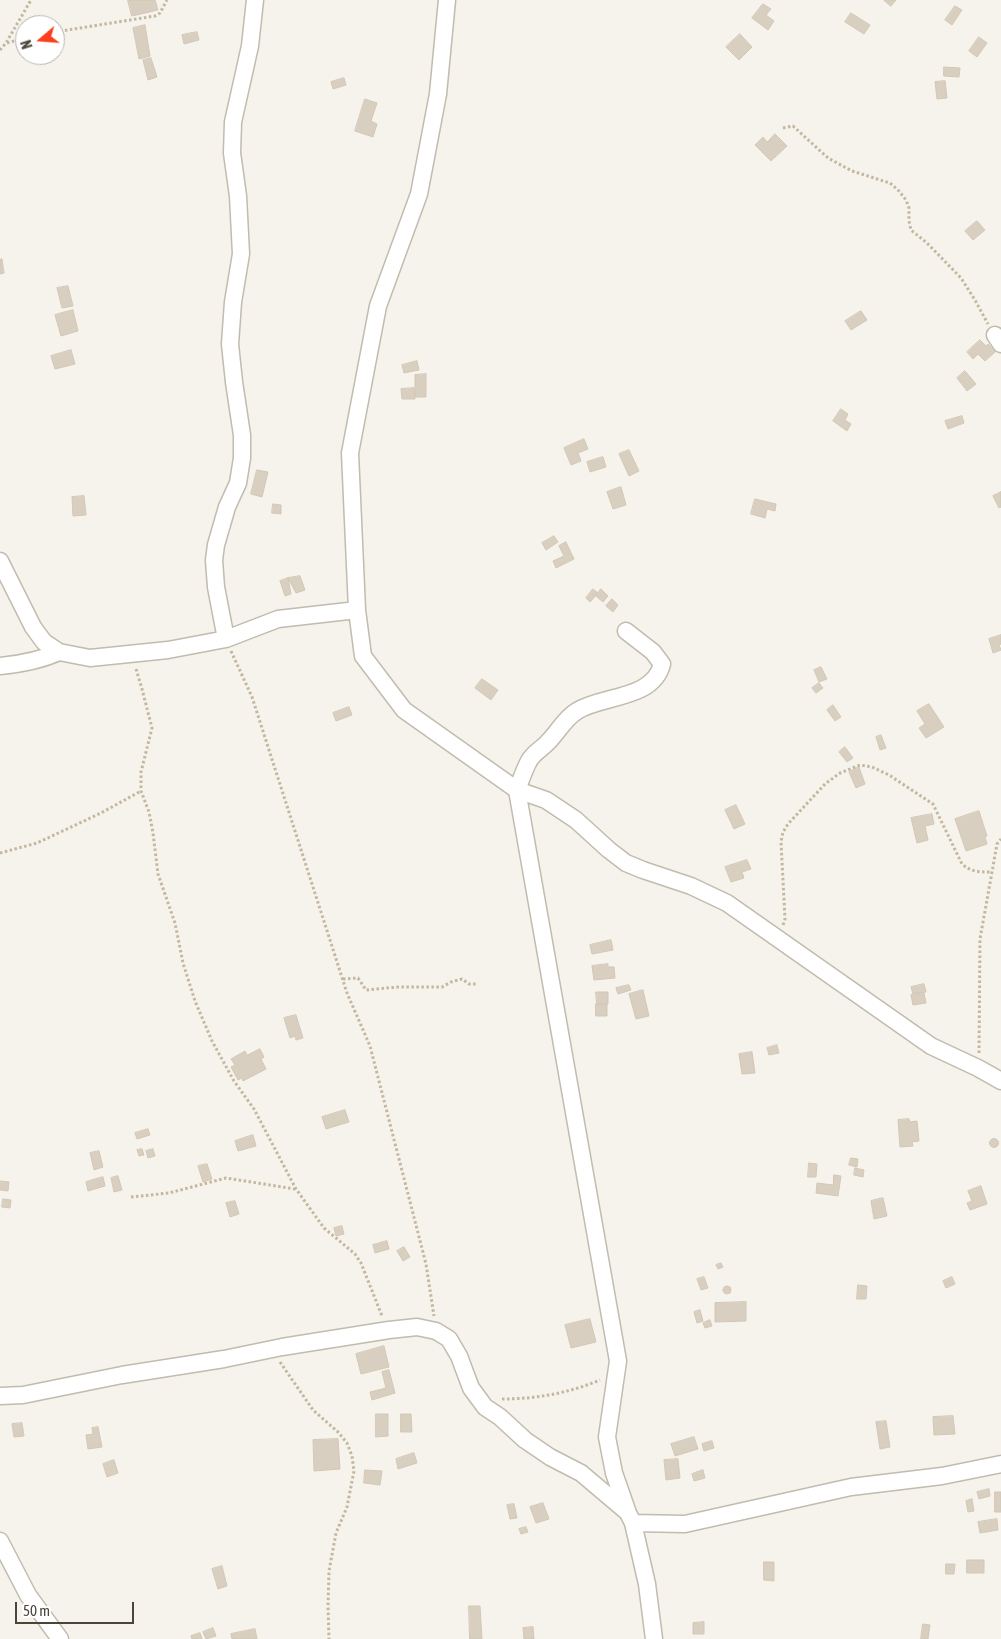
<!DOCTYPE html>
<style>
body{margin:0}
#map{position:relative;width:1001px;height:1639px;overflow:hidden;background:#f6f3ec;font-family:"Asap Condensed",sans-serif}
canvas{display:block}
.north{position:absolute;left:15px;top:15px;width:50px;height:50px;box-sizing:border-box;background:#fff;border:1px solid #b7b4b0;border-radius:50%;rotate:252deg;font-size:14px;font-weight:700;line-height:20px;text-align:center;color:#4b4439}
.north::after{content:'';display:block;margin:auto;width:18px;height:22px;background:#fc3f1d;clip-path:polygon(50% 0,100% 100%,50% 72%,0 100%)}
.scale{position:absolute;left:15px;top:1602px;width:119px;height:22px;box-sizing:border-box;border:2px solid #4b4439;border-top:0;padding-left:6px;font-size:15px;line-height:18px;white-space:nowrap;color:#4b4439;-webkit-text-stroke:4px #fff;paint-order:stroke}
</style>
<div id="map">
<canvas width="1001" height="1639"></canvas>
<div class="north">N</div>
<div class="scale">50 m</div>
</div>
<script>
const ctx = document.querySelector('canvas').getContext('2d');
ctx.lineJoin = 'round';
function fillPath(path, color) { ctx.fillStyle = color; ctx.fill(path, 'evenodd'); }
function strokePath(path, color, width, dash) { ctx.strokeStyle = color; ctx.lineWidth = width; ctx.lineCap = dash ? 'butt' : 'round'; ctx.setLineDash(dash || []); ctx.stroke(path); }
const building = new Path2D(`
 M 128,0 L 155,0 L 158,10 L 132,16 Z
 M 884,0 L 896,0 L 891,6 Z
 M 763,4 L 771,9 L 766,15 L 774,21 L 768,30 L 752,18 Z
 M 955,6 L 962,10 L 952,25 L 945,20 Z
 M 851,13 L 870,25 L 864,34 L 845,22 Z
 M 145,25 L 150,56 L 139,59 L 133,28 Z
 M 197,32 L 199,40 L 184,44 L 182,35 Z
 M 740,34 L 752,47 L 739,60 L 726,47 Z
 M 979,37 L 987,43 L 977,57 L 969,51 Z
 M 151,58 L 157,77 L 148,80 L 143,60 Z
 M 944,67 L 960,68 L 959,77 L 944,76 Z
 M 344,78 L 346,85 L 333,89 L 331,82 Z
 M 945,81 L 947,98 L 937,99 L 935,82 Z
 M 365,99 L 377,103 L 371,121 L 377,124 L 373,137 L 355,131 Z
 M 775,134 L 787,146 L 771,161 L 755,145 L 763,137 L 767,142 Z
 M 977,221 L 985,230 L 973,240 L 965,231 Z
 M 2,259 L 4,273 L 0,274 L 0,260 Z
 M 68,286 L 73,306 L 62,308 L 57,288 Z
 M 73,310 L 78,331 L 61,336 L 55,315 Z
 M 861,311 L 867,320 L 851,330 L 845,321 Z
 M 980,340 L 986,346 L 988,344 L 995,352 L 985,361 L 978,354 L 973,359 L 967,352 Z
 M 71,350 L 75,364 L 55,369 L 51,356 Z
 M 417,361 L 419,370 L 404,373 L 402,365 Z
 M 965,371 L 976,384 L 967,391 L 957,378 Z
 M 426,374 L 426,397 L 415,397 L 415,375 Z
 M 414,388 L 415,399 L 402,399 L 401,389 Z
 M 841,409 L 848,414 L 845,420 L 851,424 L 847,431 L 833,421 Z
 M 962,416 L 964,423 L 948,429 L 945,421 Z
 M 584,439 L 588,449 L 578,453 L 581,461 L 571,465 L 564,448 Z
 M 629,450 L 639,471 L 629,476 L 619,454 Z
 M 603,457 L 606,467 L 590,472 L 587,462 Z
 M 257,470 L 268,472 L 262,497 L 251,494 Z
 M 621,487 L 626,505 L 613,509 L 607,492 Z
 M 1001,492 L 1001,507 L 999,508 L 993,496 Z
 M 84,496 L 86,515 L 73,516 L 72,497 Z
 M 755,499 L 776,504 L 775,511 L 767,509 L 765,518 L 751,514 Z
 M 273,504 L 281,505 L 281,514 L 272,513 Z
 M 554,536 L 558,542 L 546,550 L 542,543 Z
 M 566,542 L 574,559 L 556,568 L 553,561 L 564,556 L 559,546 Z
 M 300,576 L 305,590 L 296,593 L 288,578 Z
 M 288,578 L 291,594 L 285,596 L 280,581 Z
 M 593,589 L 598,593 L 590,602 L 586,598 Z
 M 601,589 L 608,596 L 603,602 L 596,596 Z
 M 612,599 L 618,605 L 613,612 L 606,606 Z
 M 1001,635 L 1001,644 L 999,645 L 1001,650 L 993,653 L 989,639 Z
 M 821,667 L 827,679 L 819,682 L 814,670 Z
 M 482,679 L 498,690 L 491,700 L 475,688 Z
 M 819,683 L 823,688 L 816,693 L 812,688 Z
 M 929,704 L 944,727 L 926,738 L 919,728 L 925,724 L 917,711 Z
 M 833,705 L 841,717 L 835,721 L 827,710 Z
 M 349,707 L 352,715 L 336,721 L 333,713 Z
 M 881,735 L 886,748 L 880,750 L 876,737 Z
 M 845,747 L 853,758 L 847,762 L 839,752 Z
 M 859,767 L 865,784 L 856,788 L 849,772 Z
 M 736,805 L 745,824 L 734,829 L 725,810 Z
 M 979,811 L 987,836 L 985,837 L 987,844 L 966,851 L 955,819 Z
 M 932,814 L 934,824 L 925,826 L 928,840 L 917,843 L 911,818 Z
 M 747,860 L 751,869 L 742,872 L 744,878 L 731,882 L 725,867 Z
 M 611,940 L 613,950 L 592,954 L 590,945 Z
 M 608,964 L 608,967 L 614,967 L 615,978 L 594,980 L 592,966 Z
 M 924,984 L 926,992 L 913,994 L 911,987 Z
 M 629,985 L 631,990 L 618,994 L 616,988 Z
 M 643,990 L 649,1016 L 636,1019 L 629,994 Z
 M 596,992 L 608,992 L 608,1004 L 597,1004 Z
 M 924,993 L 926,1003 L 913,1005 L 911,995 Z
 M 596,1004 L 607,1004 L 607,1016 L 596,1016 Z
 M 296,1015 L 303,1038 L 296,1040 L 295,1036 L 290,1038 L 284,1018 Z
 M 777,1045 L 779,1053 L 769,1055 L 767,1048 Z
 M 260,1049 L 264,1057 L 261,1059 L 266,1069 L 243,1081 L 242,1078 L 238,1080 L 231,1067 L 235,1065 L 231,1059 L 245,1051 L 247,1055 Z
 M 752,1052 L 755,1073 L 742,1074 L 739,1054 Z
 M 345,1110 L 349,1122 L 326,1129 L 322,1117 Z
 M 909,1119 L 910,1122 L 917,1121 L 919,1141 L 912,1142 L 913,1146 L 900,1147 L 898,1120 Z
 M 148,1129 L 150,1135 L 137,1139 L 135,1133 Z
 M 253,1135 L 256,1146 L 238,1151 L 235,1141 Z
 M989.5 1143a4.5 4.5 0 1 1 9 0a4.5 4.5 0 1 1-9 0Z
 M 142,1149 L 144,1155 L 139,1156 L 137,1150 Z
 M 153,1149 L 155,1156 L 148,1158 L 146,1151 Z
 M 99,1151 L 103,1167 L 94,1170 L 90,1153 Z
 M 851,1158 L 858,1159 L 857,1167 L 849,1165 Z
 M 809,1163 L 817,1164 L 816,1177 L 808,1177 Z
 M 207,1164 L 212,1179 L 203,1182 L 198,1166 Z
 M 855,1168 L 864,1170 L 863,1177 L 854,1175 Z
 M 834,1175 L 841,1176 L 838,1196 L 816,1193 L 817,1183 L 833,1185 Z
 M 118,1176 L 122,1190 L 114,1192 L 111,1178 Z
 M 103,1177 L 105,1186 L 88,1191 L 86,1182 Z
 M 0,1181 L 9,1182 L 8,1191 L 0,1190 Z
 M 981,1186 L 987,1204 L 970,1210 L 967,1203 L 972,1201 L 968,1191 Z
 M 883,1198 L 887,1216 L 874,1219 L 871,1201 Z
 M 3,1199 L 11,1200 L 10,1208 L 2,1207 Z
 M 235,1201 L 239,1214 L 230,1217 L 226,1203 Z
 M 342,1226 L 344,1234 L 336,1236 L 334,1228 Z
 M 387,1241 L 389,1249 L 375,1253 L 373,1245 Z
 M 404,1247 L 410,1257 L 403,1261 L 397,1251 Z
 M 721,1263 L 723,1267 L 718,1269 L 716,1265 Z
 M 704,1277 L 708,1288 L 701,1290 L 697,1279 Z
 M 952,1277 L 955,1284 L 946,1288 L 943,1281 Z
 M 858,1285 L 867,1286 L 866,1299 L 857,1299 Z
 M723 1290a4 4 0 1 1 8 0a4 4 0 1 1-8 0Z
 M 746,1302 L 746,1321 L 715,1322 L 715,1303 Z
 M 700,1310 L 703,1321 L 697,1323 L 694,1312 Z
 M 590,1319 L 596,1342 L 571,1348 L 565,1325 Z
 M 710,1320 L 712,1326 L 705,1328 L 703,1323 Z
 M 384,1346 L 389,1367 L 361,1374 L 356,1354 Z
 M 389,1370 L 395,1393 L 372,1400 L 370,1392 L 386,1388 L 382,1372 Z
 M 376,1414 L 388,1414 L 388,1436 L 376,1437 Z
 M 401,1414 L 411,1414 L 412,1432 L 401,1432 Z
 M 953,1416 L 955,1434 L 934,1435 L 933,1417 Z
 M 886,1421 L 890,1447 L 880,1449 L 876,1422 Z
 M 22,1423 L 24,1436 L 14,1437 L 12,1424 Z
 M 98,1427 L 102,1447 L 88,1449 L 86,1435 L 93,1434 L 92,1428 Z
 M 694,1437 L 698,1449 L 675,1456 L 671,1444 Z
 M 338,1439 L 340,1469 L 314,1471 L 313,1440 Z
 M 712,1441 L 714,1448 L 704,1451 L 702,1444 Z
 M 414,1453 L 417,1463 L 398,1469 L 396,1459 Z
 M 678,1459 L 680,1478 L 666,1480 L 664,1460 Z
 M 114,1460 L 118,1473 L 107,1477 L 103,1464 Z
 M 365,1470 L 382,1471 L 380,1485 L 364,1483 Z
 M 703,1470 L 705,1478 L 694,1481 L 692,1474 Z
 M 989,1489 L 990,1496 L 979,1499 L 977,1492 Z
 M 995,1492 L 1001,1492 L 1001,1512 L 995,1512 Z
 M 972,1499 L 974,1511 L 968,1512 L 966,1501 Z
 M 543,1503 L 549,1519 L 536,1523 L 530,1507 Z
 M 514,1504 L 517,1518 L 510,1519 L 507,1505 Z
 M 997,1519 L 998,1530 L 980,1533 L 978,1522 Z
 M 526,1527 L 528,1532 L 521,1534 L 519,1529 Z
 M 967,1560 L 984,1560 L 984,1573 L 967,1573 Z
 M 764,1562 L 774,1562 L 774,1581 L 764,1580 Z
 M 946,1564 L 955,1564 L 954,1574 L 946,1574 Z
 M 222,1566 L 227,1586 L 218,1589 L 212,1569 Z
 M 469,1606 L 480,1606 L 482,1639 L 470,1639 Z
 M 704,1622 L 704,1634 L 693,1634 L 693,1623 Z
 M 923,1624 L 930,1625 L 928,1639 L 921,1639 Z
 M 533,1627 L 534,1639 L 524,1639 L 523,1628 Z
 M 213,1628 L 216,1636 L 206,1639 L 203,1632 Z
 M 255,1629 L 257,1639 L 232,1639 L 231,1634 Z
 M 200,1633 L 202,1639 L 192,1639 L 191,1636 Z`);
fillPath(building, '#d8cfc1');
strokePath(building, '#d3c7b4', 1);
const minor = new Path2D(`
 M 447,0 L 438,94 L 419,194 L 378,306 L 350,453 L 357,610 L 363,656 L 404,710 L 517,790 L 618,1361 L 607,1437 L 614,1473 L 628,1513 L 633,1523 L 647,1584 L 654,1639
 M 995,335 L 1001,344
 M 0,561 L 33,627 L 44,642 L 59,652 L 90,658 L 168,650 L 226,639 L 278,619 L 357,610
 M 626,631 L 653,652 L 662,664 C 653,700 602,695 577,711 C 565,718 558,732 548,742 C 543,748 533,753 529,761 C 524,770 521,780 517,790 L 546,800 L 576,820 L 609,850 L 626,863 L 643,870 L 691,886 L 727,903 L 931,1046 L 978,1068 L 1001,1081
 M 226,639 L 216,587 L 214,560 L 216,545 L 227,507 L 238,483 L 242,458 L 242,435 L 234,382 L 230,344 L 233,302 L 241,254 L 238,196 L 232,153 L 233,122 L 250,46 L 255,0
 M 0,666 C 21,664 39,661 59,652
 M 0,1396 L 23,1395 L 122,1375 L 224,1359 L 282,1347 L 389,1330 L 417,1327 L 436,1331 L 449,1339 L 459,1356 L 471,1388 L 485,1407 L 500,1417 L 525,1440 L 550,1457 L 581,1473 L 626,1511
 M 633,1523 L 685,1524 L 851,1487 L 942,1476 L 1001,1464
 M 0,1541 L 28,1595 L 60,1639`);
strokePath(minor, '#c2bbae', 19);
strokePath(new Path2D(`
 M 55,32 L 155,16 L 160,13 L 167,0
 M 7,43 L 25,38
 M 0,50 L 6,43 L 31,0
 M 783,128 L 793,126 L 828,158 L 852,171 L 890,183 L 899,191 L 906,200 L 909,208 L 909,221 L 911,230 L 927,243 L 961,278 L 975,300 L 988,324
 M 231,651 L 252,697 L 347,993 L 370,1046 L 426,1264 L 434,1316
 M 136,669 L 142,689 L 152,728 L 141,772 L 141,791 L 149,812 L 153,833 L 158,874 L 175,923 L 183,963 L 195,1001 L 212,1041 L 234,1081 L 254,1109 L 296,1189 L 324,1228 L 355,1254 L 361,1263 L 382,1316
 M 0,853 L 37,843 L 101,813 L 141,791
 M 783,925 L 785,919 L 781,842 L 783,832 L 788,824 L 825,784 L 840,773 L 860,765 L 872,767 L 889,775 L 933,804 L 962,864 C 971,872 979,872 991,872
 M 343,979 L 358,978 L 366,990 L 398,987 L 442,987 L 451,982 L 462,979 L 469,984 L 477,984
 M 979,1053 L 980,939 L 997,844 L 1001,839
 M 131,1197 L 169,1193 L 226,1178 L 295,1189
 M 280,1362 L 313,1410 L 338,1432 L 347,1443 L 352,1456 L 354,1471 L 347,1507 L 336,1533 L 329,1571 L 328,1606 L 329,1639
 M 502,1399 C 536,1399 569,1393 600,1380`), '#c4b79f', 3, [2.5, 2.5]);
strokePath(minor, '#fff', 16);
</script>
